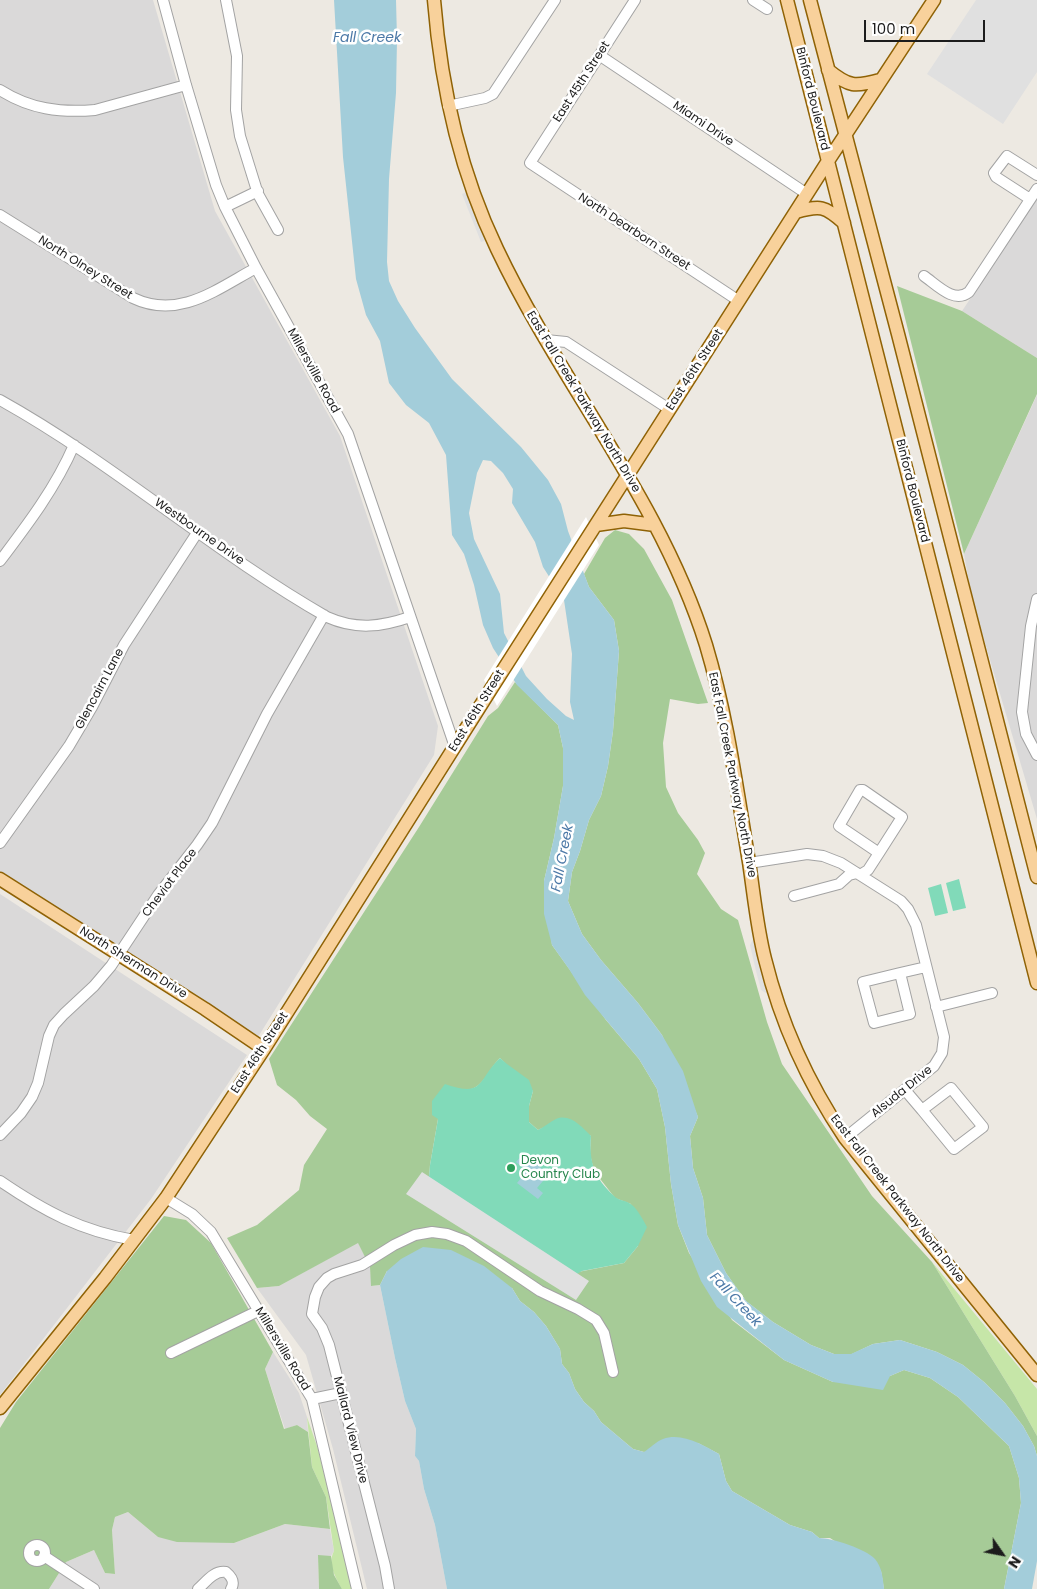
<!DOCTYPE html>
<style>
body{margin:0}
#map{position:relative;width:1037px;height:1589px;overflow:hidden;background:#ede9e2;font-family:Poppins,sans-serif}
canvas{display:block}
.north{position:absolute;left:977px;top:1529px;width:50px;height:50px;-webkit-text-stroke:4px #fff;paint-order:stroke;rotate:123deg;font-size:14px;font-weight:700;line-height:20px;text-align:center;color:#1c1c1c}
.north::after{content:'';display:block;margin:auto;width:18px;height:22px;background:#1c1c1c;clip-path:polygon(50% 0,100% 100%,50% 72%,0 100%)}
.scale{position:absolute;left:864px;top:20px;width:121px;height:22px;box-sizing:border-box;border:2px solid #1c1c1c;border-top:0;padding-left:6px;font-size:15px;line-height:18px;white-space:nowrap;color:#1c1c1c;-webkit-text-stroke:4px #fff;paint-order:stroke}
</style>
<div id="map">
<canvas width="1037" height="1589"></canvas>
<div class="north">N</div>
<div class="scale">100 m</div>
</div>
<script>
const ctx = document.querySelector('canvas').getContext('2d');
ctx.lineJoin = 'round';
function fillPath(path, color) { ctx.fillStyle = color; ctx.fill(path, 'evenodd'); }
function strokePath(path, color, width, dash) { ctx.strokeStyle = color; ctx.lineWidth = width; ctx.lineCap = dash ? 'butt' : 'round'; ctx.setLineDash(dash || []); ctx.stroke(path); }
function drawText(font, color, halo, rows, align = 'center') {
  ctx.font = font + ' Poppins,sans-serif'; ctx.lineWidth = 5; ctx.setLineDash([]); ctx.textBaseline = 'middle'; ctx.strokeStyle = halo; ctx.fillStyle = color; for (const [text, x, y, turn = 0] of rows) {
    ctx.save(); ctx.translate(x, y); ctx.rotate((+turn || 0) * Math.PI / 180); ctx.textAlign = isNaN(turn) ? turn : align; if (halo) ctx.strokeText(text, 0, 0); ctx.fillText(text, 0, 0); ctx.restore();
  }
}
fillPath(new Path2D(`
 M 0,0 L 153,0 L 215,211 L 340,436 L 438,726 L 434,755 L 258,1037 L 0,872 Z
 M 1037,199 L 1037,358 L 962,311 Z
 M 1037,395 L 1037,819 L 972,599 L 964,554 Z
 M 0,894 L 247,1055 L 151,1199 L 0,1395 Z
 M 358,1242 L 370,1267 L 372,1286 L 380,1285 L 395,1358 L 405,1401 L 416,1429 L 415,1456 L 419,1461 L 424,1489 L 435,1525 L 447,1589 L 367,1589 L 333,1449 L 306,1355 L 257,1288 L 279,1286 Z
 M 273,1352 L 299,1393 L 307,1417 L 308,1432 L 297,1425 L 285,1429 L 265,1369 Z
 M 128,1512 L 158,1537 L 234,1543 L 285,1524 L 330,1529 L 334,1551 L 331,1556 L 318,1556 L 319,1589 L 49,1589 L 66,1562 L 94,1550 L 105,1573 L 115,1574 L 112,1530 L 115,1517 Z`), '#dad9d9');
fillPath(new Path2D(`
 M 932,1262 L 1037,1389 L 1037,1436 L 1015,1396 Z
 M 307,1417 L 318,1449 L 352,1589 L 342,1589 C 336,1578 327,1564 334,1551 L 326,1497 L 312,1467 Z`), '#c6e6a8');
fillPath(new Path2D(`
 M 897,286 L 962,311 L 1037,358 L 1037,394 L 964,554 Z
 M 615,530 L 629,534 L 644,549 L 672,600 L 708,703 L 698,704 L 670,699 L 663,743 L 666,787 L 678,813 L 698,840 L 705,853 L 697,874 L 721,909 L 738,920 L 767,1022 L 782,1064 L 872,1196 L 932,1262 L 1015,1396 L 1037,1436 L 1037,1456 L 1034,1446 L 1023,1426 L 1005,1403 L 984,1382 L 963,1365 L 937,1352 L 900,1340 L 873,1344 L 852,1354 L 834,1354 L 811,1345 L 773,1322 L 746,1301 L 726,1273 L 707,1235 L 703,1198 L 693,1168 L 690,1136 L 698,1117 L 662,1035 L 638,1003 L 601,960 L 582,934 L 568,901 L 572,872 L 580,851 L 589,820 L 601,796 L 608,766 L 613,731 L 619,651 L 614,620 L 589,587 L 584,574 L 605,538 Z
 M 515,682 L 558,725 L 563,748 L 563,786 L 554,838 L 544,881 L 552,945 L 606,1020 L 639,1059 L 657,1089 L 665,1127 L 671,1184 L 678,1225 L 689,1253 L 732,1320 L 784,1360 L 833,1382 L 890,1376 L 904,1370 L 930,1378 L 958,1397 L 1009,1446 L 1019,1478 L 1021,1503 L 1004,1589 L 884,1589 L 881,1571 L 830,1538 L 819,1538 L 812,1532 L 790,1525 L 732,1491 L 726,1481 L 719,1454 L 698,1443 L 644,1452 L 633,1449 L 601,1422 L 594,1411 L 584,1402 L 575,1389 L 569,1373 L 562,1364 L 560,1349 L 546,1326 L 534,1312 L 520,1301 L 512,1288 L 387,1271 L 380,1285 L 371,1286 L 370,1267 L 358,1243 L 279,1286 L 257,1288 L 227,1238 L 257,1225 L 299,1190 L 304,1165 L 327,1129 L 310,1116 L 296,1100 L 277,1085 L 269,1059 L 419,827 L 488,716 L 498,708 ZM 500,1058 L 533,1091 L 529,1106 L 529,1122 L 538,1130 L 549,1125 L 557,1119 L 591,1136 L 590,1154 L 594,1171 L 615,1198 L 631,1204 L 638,1246 L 624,1263 L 578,1272 L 427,1202 L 430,1165 L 438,1119 L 462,1090 C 465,1089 471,1090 474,1088 C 484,1084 492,1065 500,1058 Z
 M 164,1216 L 186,1220 L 211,1243 L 273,1352 L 265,1369 L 284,1429 L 297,1425 L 308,1432 L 312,1467 L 326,1497 L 330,1529 L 285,1524 L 234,1543 L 177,1542 L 158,1537 L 128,1512 L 115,1517 L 112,1530 L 115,1574 L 105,1573 L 94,1550 L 66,1562 L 49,1589 L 0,1589 L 0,1428 L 16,1402 Z
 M 318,1555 L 331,1556 L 334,1575 L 342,1589 L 319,1589 Z`), '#a6cb97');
fillPath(new Path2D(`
 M 959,879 L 966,908 L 953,911 L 946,883 Z
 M 941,884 L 948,913 L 935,916 L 928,888 Z
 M 500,1058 L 507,1064 L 529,1080 L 533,1091 L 529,1106 L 529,1122 L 538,1130 C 544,1127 550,1122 556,1119 C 570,1113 582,1127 591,1136 C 589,1163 594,1177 614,1196 C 618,1201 627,1200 632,1205 C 638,1210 643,1220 647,1227 L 638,1246 L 624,1263 L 582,1271 L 563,1282 L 427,1202 L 430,1165 L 438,1119 L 432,1115 L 432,1101 L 445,1084 C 485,1098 477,1080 500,1058 Z`), '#81dab9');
fillPath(new Path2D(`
 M 976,0 L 1037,0 L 1037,72 L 1003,124 L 927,74 Z
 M 467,192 L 487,240 L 481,242 L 462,194 Z
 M 753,939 L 769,995 L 761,990 L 755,967 L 750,945 Z
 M 422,1172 L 589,1281 L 576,1300 L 406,1194 Z`), '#e0e0e0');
fillPath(new Path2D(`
 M 334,0 L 396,0 L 397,39 L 396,93 L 389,179 L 387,262 L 389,281 L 398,301 L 415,328 L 452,379 L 521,447 L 548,480 L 561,504 L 568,531 L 589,587 L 614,620 L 619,651 L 613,731 L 608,766 L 601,796 L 589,820 L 580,851 L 572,872 L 568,901 L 582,934 L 601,960 L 638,1003 L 662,1035 L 683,1071 L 698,1117 L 690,1136 L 693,1168 L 703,1198 L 707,1235 L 726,1273 L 746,1301 L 773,1322 L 811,1345 L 834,1354 L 851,1354 L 873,1344 L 900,1340 L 937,1352 L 963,1365 L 984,1382 L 1005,1403 L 1023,1426 L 1034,1446 L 1037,1456 L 1037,1561 L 1032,1589 L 1004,1589 L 1021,1503 L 1019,1478 L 1009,1446 L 958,1397 L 930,1378 L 904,1370 L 890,1376 L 883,1390 L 833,1382 L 784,1360 L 717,1307 L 701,1281 L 678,1225 L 671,1184 L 665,1127 L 657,1089 L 639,1059 L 585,995 L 569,969 L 552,945 L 544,914 L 544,881 L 554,838 L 563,786 L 563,748 L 558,725 L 517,685 L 493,648 L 483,625 L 474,585 L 464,554 L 452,535 L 446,455 L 429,423 L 406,405 L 389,383 L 380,341 L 366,315 L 356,279 L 343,157 ZM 483,460 L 491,461 L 503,473 L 513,489 L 512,503 L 535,542 L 543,567 L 564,600 L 572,654 L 570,702 L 574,720 L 566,716 L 547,699 L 526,676 L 504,633 L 500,594 L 474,539 L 469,513 L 477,473 Z
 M 523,1154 L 549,1174 L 537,1188 L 543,1193 L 538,1199 L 517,1183 L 527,1171 L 516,1162 Z
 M 423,1247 L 451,1250 L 484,1266 L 512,1288 L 520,1301 L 534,1312 L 546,1326 L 560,1349 L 562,1364 L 569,1373 L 575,1389 L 584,1402 L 594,1411 L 601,1422 L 633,1449 L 644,1452 C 650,1448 657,1441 663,1439 C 682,1432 703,1445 719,1454 L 726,1481 L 732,1491 L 790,1525 L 812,1532 L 819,1538 C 832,1538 866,1549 875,1559 C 882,1567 883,1579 884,1589 L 447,1589 L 435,1525 L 424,1489 L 419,1461 L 415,1456 L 416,1429 L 405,1401 L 395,1358 L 380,1285 L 387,1271 L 401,1259 Z`), '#a3cdda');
fillPath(new Path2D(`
 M 586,517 L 599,545 L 497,706 L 484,680 Z`), '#fff');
const minor = new Path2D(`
 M 163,0 L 186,85 L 216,185 L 225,207 L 256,268 L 348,434 L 455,747
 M 226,0 L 237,56 L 236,110 L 240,136 L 258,194 L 278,230
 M 635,0 L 530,163 L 739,301
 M 753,0 L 767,9
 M 599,55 L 807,194
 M 0,90 C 30,109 60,113 95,110 L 186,85
 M 448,106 L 485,98 L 493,94 L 555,0
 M 1030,199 L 996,177 L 994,173 L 1007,156 L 1037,175
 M 225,207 L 258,191
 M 0,215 L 133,298 C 179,320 217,289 256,268
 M 924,276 C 937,285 954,304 969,292 L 1037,189
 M 546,340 L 566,342 L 669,409
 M 0,400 C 115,464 213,552 327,617 C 356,630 381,627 410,617
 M 0,561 C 28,524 56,487 74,445
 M 1037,599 L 1031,626 L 1022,712 L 1026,734 L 1037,755
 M 860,790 L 863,790 L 902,817 L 879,853 L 839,826 Z
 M 0,843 L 69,746 L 92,707 L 124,645 L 197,533
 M 749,863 L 807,854 L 823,856 L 841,863 L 901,901 L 908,909 L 916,925 L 944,1037 L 942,1053 L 934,1066 L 845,1138
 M 860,875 L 868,870 L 879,853
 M 794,896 L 839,884 L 849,875 L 857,873
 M 900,973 L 910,1014 L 874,1023 L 863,982 Z
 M 900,973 L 926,967
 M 936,1007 L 992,993
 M 951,1088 L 983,1127 L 954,1149 L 922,1110 Z
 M 905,1090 L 922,1110
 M 0,1135 L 21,1113 L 32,1097 L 38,1083 L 49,1036 L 54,1025 L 64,1014 L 94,986 L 111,966 L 158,895 L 197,845 L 212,823 L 267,714 L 324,615
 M 0,1181 C 44,1211 81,1231 134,1240
 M 166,1198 L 192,1214 L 211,1232 L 312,1399 L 357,1589
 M 171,1353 L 258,1311
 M 312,1399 L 341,1393
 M29 1553a8 8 0 1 1 16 0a8 8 0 1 1-16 0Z
 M 44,1556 L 94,1589
 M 198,1589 C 206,1582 214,1570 226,1572 C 232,1577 235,1582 231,1589
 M 389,1589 L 385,1566 L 329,1345 L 322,1328 L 312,1314 L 315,1297 L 319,1287 L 327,1278 L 334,1274 L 362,1265 L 394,1245 L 415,1235 L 432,1232 L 447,1234 L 466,1241 L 540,1291 L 578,1309 L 596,1320 L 604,1333 L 613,1372`);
const major = new Path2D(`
 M 434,0 C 441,87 459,170 497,249 C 561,384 661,501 706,645 C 727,715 737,790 749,862 C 754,895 757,928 765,959 C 781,1024 808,1083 845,1138 L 1037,1375
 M 787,0 L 1037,983
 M 810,0 L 898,334 L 1037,877
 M 828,70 C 849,87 855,87 880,80
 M 796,212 C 820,205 825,206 844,223
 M 596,525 L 624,521 L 655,525
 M 0,879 L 205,1009 L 264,1049
 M 0,1408 L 105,1278 L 166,1198 L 264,1049 L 491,689 L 828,161 L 934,0`);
strokePath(minor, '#a3a3a3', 12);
strokePath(major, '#8f6205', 15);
strokePath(minor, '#fff', 10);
strokePath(major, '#f8d19b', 12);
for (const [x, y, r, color] of [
 [511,1168,5,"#2e9e5b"]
]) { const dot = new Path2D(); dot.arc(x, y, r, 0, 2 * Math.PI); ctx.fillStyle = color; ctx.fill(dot); strokePath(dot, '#fff', 2); }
drawText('12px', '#1c1c1c', '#fff', [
 ["East 45th Street",582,82,-57],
 ["Binford Boulevard",812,99,76],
 ["Miami Drive",703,124,34],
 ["North Dearborn Street",634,232,33],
 ["North Olney Street",85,268,32],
 ["East 46th Street",695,370,-57],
 ["Millersville Road",313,371,61],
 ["East Fall Creek Parkway North Drive",583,402,59],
 ["Binford Boulevard",912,491,76],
 ["Westbourne Drive",199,532,35],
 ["Glencairn Lane",100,689,-62],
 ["East 46th Street",477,711,-58],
 ["East Fall Creek Parkway North Drive",732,775,79],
 ["Cheviot Place",170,883,-53],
 ["North Sherman Drive",133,963,32],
 ["East 46th Street",260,1053,-57],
 ["Alsuda Drive",902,1092,-39],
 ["East Fall Creek Parkway North Drive",897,1199,52],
 ["Millersville Road",282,1349,59],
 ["Mallard View Drive",350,1430,76]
]);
drawText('12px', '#27864d', '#fff', [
 ["Devon",521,1161],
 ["Country Club",521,1175]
], 'left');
drawText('italic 14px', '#4c79a7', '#fff', [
 ["Fall Creek",367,38],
 ["Fall Creek",563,858,-79],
 ["Fall Creek",735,1300,47]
]);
</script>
